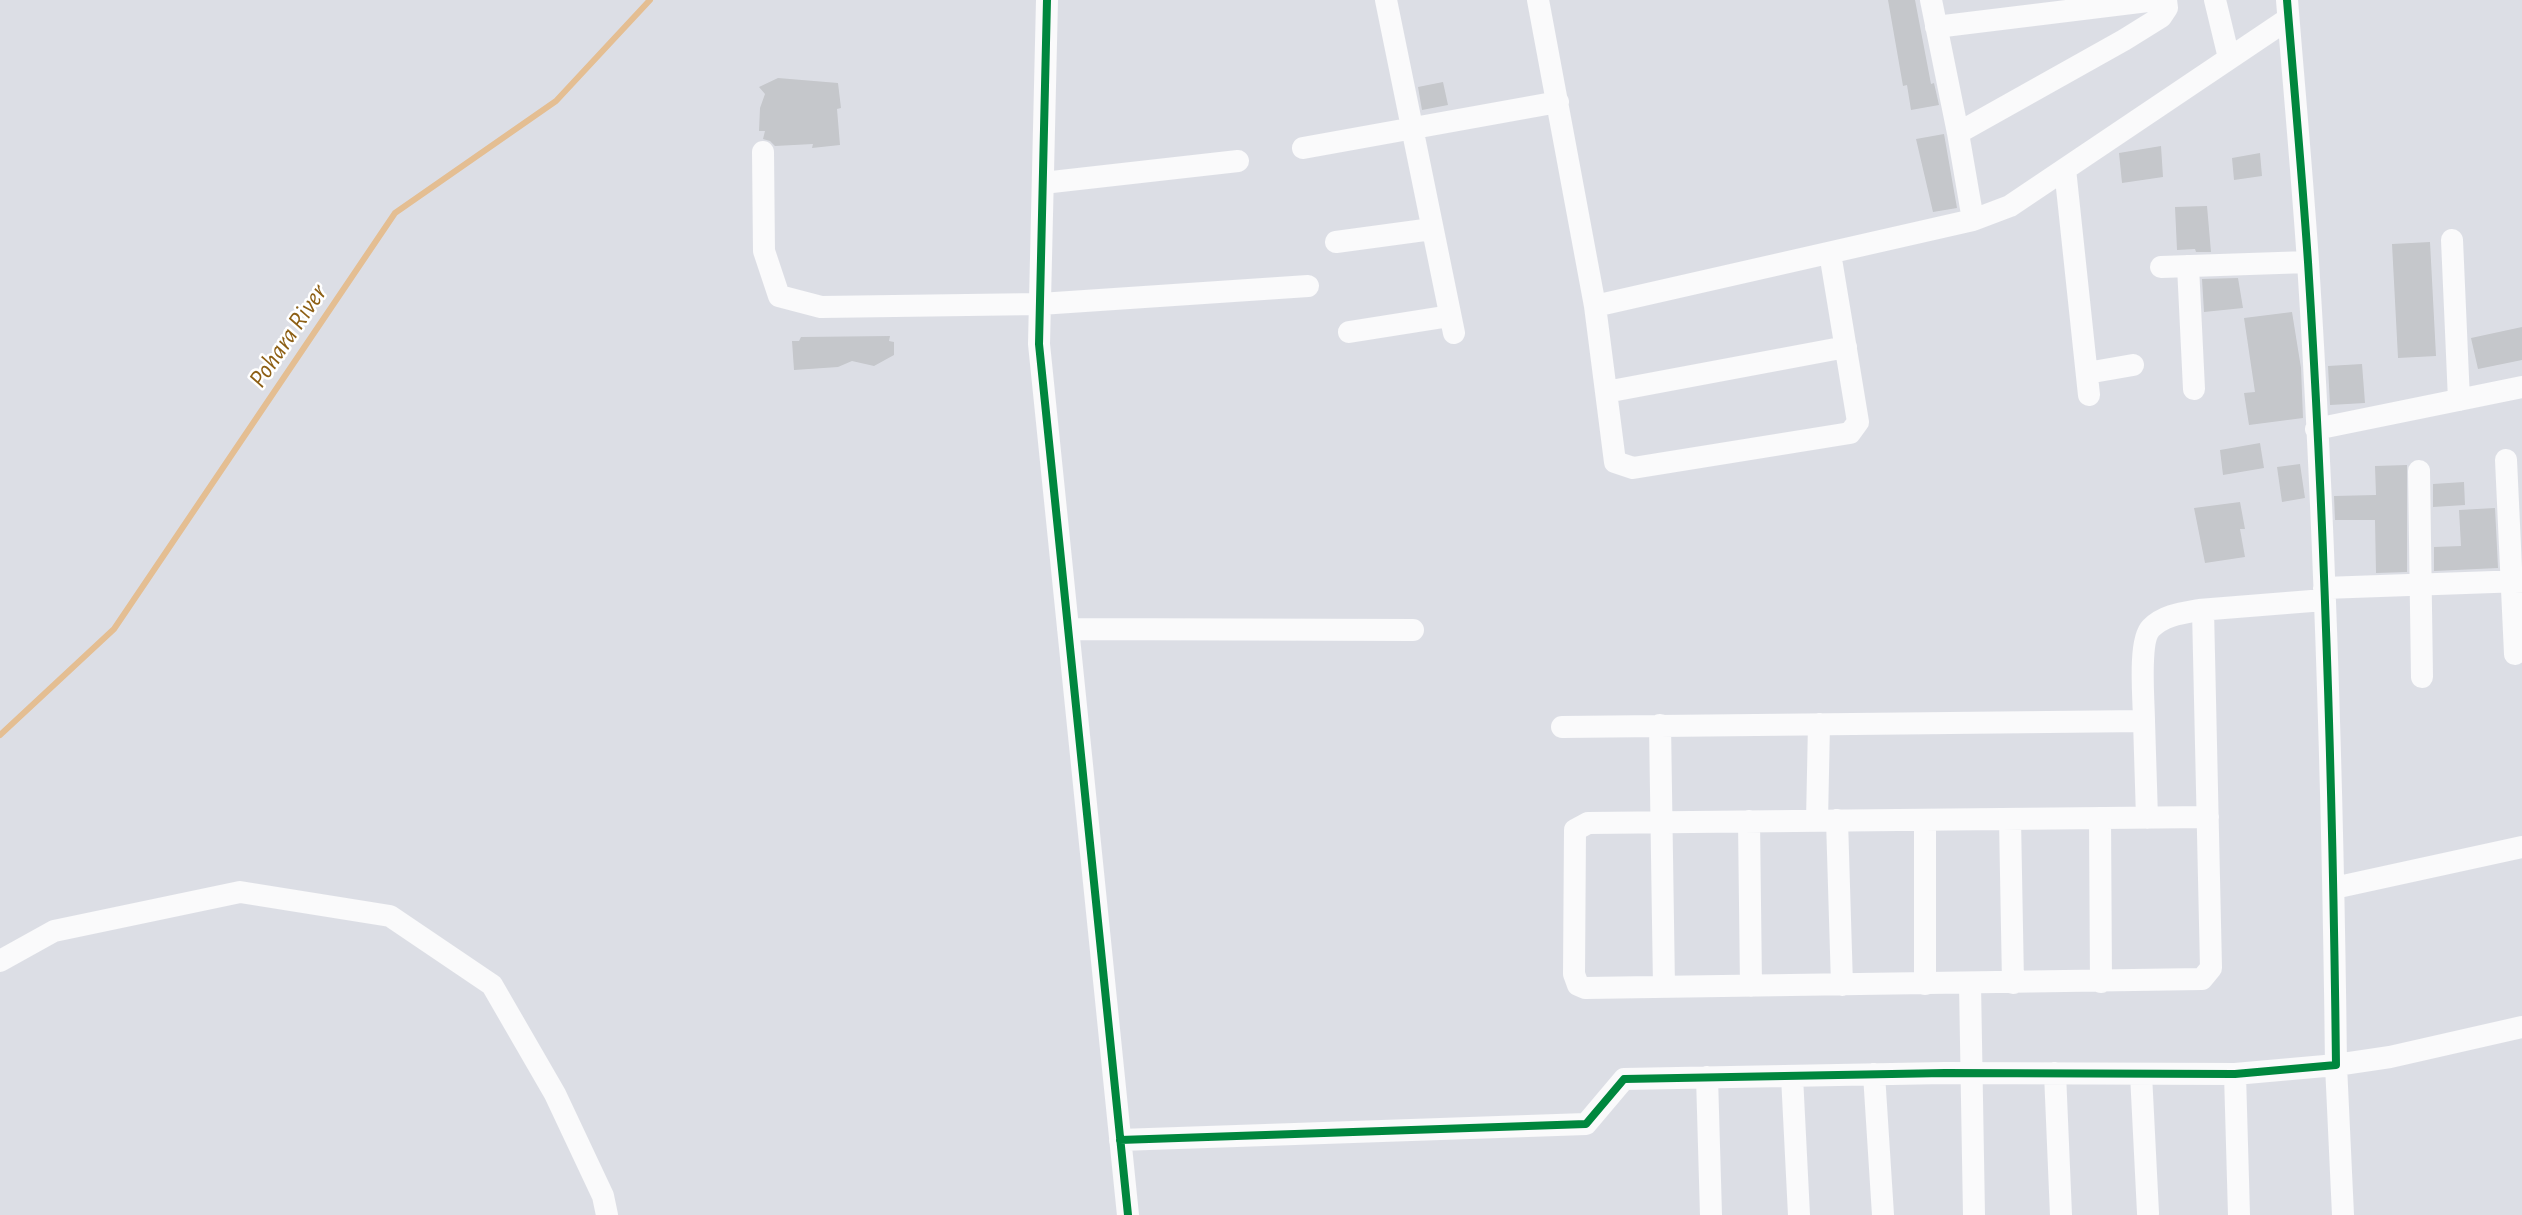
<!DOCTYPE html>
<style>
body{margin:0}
canvas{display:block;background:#dcdee5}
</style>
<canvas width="2522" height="1215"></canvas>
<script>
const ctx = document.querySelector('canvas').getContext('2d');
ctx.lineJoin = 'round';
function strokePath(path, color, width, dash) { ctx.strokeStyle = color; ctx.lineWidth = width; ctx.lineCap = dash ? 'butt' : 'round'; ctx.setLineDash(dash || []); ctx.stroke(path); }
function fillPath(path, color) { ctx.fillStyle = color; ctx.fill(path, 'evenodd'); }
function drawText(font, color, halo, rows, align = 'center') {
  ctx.font = font + ' "Alegreya Sans",sans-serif'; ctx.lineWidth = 5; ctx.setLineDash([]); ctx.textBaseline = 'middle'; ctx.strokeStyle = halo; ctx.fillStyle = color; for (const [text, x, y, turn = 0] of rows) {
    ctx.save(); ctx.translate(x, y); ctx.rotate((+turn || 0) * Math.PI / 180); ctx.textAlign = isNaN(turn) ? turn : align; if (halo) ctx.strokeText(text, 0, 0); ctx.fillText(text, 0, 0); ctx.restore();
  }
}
strokePath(new Path2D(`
 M 0,735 L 114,629 L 395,213 L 556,101 L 650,0`), '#e4be92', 6);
fillPath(new Path2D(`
 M 1888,0 L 1915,0 L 1931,84 L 1934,83 L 1939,105 L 1911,110 L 1907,85 L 1903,86 Z
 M 778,78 L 838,83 L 841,108 L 837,109 L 840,145 L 812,148 L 813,144 L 775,146 L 770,141 L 763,139 L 765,131 L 759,131 L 760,108 L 765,94 L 759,87 Z
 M 1443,82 L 1448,105 L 1422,110 L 1418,87 Z
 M 1944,134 L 1957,208 L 1933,212 L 1916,139 Z
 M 2161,146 L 2163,177 L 2122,183 L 2119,153 Z
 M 2260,153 L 2262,176 L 2234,180 L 2232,158 Z
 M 2207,206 L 2211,252 L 2196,252 L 2195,249 L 2177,250 L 2175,207 Z
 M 2430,242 L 2436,356 L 2398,358 L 2392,244 Z
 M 2238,278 L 2243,308 L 2204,312 L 2202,279 Z
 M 2292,312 L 2301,368 L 2303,418 L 2249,425 L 2244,393 L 2255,392 L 2244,318 Z
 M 2522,327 L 2522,360 L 2478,369 L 2471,338 Z
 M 890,336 L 889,341 L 894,342 L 894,355 L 874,366 L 852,361 L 838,367 L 794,370 L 792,341 L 799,341 L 801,337 Z
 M 2362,364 L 2365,403 L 2330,405 L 2328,366 Z
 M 2260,443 L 2264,468 L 2223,475 L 2220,450 Z
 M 2300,464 L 2305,498 L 2282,502 L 2277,467 Z
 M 2407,465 L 2407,572 L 2376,573 L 2375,520 L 2335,520 L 2334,496 L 2376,495 L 2375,466 Z
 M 2464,482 L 2465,505 L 2433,507 L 2433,484 Z
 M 2240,502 L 2245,529 L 2240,529 L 2245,557 L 2205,563 L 2194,508 Z
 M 2495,508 L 2498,568 L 2434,571 L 2434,547 L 2461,546 L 2459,510 Z`), '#c5c7cb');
strokePath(new Path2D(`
 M 1047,0 L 1039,344 L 1128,1215
 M 1386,0 L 1454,333
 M 1538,0 L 1595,306 L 1973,220
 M 1931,0 L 1958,133 L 1973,220 L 2010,206 L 2288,19
 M 2215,0 L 2229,58
 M 1936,27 L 2156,0
 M 1958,133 L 2124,40 L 2161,17 L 2167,8 L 2166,0
 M 1303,148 L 1558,102
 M 763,152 L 764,251 L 779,296 L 821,307 L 1040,304 L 1308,286
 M 2065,169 L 2089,395
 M 1043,183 L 1238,161
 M 2452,240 L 2459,400
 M 1336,242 L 1432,229
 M 2188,266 L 2194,389
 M 2161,267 L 2308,262
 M 1595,306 L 1615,462 L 1633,468 L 1850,433 L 1858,422 L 1830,253
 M 1349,332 L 1450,316
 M 2087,373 L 2133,365
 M 1606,392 L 1846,347
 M 2316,429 L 2522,387
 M 2506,460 L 2515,654
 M 2419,471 L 2422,677
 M 2324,588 L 2522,581
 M 2203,610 L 2211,968 L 2202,979 L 1585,988 L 1578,985 L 1574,974 L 1575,830 L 1588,823 L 2208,817
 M 1068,629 L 1413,630
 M 2144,721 L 2147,818
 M 1660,725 L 1664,987
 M 1562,727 L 2144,721 C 2144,702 2138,641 2151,628 C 2164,615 2182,613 2199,610 L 2324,600
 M 2100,818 L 2101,982
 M 2010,819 L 2013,983
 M 1837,820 L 1842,985
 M 1749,821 L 1751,986
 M 1817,821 L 1819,724
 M 2334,888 L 2522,847
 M 0,961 L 54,931 L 240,892 L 390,916 L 492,985 L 555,1094 L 603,1196 L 607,1215
 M 1925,984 L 1925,820
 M 1970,984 L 1974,1215
 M 2055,1073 L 2061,1215
 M 1874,1074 L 1883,1215
 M 2141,1074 L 2148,1213
 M 2235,1074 L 2239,1215
 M 1792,1076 L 1799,1215
 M 1707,1077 L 1711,1215
 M 1120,1140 L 1586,1124 L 1624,1079 L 1945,1073 L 2235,1074 L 2336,1065 C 2333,798 2325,529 2308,262 C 2302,174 2294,87 2287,0
 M 2343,1215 L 2336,1065 L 2390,1057 L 2522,1027`), '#fafafb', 22);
strokePath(new Path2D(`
 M 1047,0 L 1039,344 L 1128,1215
 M 1120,1140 L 1586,1124 L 1624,1079 L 1945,1073 L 2235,1074 L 2336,1065 C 2333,798 2325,529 2308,262 C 2302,174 2294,87 2287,0`), '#00873e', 8);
drawText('italic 26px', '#8d5f14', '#fff', [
 ["Pohara River",288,336,-56]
]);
</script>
